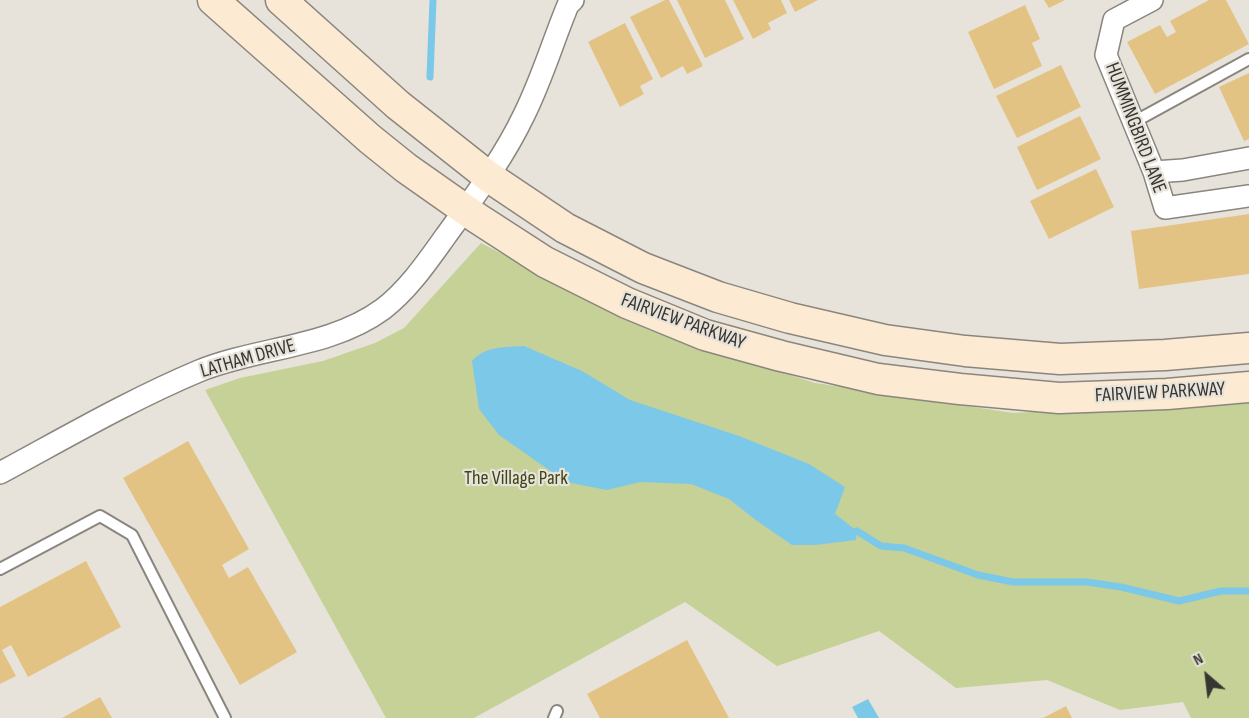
<!DOCTYPE html>
<style>
body{margin:0}
#map{position:relative;width:1249px;height:718px;overflow:hidden;background:#e7e3da;font-family:"Sofia Sans Condensed",sans-serif}
canvas{display:block}
.north{position:absolute;left:1177px;top:646px;width:60px;height:60px;-webkit-text-stroke:4px #e7e3da;paint-order:stroke;rotate:332deg;font-size:16px;font-weight:700;line-height:24px;text-align:center;color:#373632}
.north::after{content:'';display:block;margin:auto;width:21px;height:27px;background:#373632;clip-path:polygon(50% 0,100% 100%,50% 72%,0 100%)}
</style>
<div id="map">
<canvas width="1249" height="718"></canvas>
<div class="north">N</div>
</div>
<script>
const ctx = document.querySelector('canvas').getContext('2d');
ctx.lineJoin = 'round';
function fillPath(path, color) { ctx.fillStyle = color; ctx.fill(path, 'evenodd'); }
function strokePath(path, color, width, dash) { ctx.strokeStyle = color; ctx.lineWidth = width; ctx.lineCap = dash ? 'butt' : 'round'; ctx.setLineDash(dash || []); ctx.stroke(path); }
function drawText(font, color, halo, rows, align = 'center') {
  ctx.font = font + ' "Sofia Sans Condensed",sans-serif'; ctx.lineWidth = 4.5; ctx.setLineDash([]); ctx.textBaseline = 'middle'; ctx.strokeStyle = halo; ctx.fillStyle = color; for (const [text, x, y, turn = 0] of rows) {
    ctx.save(); ctx.translate(x, y); ctx.rotate((+turn || 0) * Math.PI / 180); ctx.textAlign = isNaN(turn) ? turn : align; if (halo) ctx.strokeText(text, 0, 0); ctx.fillText(text, 0, 0); ctx.restore();
  }
}
fillPath(new Path2D(`
 M 481,243 L 649,330 L 815,383 L 1013,413 L 1249,401 L 1249,718 L 1191,718 L 1183,702 L 1120,710 L 1047,680 L 956,688 L 879,631 L 777,666 L 685,602 L 474,718 L 386,718 L 205,390 L 240,378 L 323,361 L 375,343 L 404,328 Z`), '#c5d196');
fillPath(new Path2D(`
 M 524,346 L 582,371 L 630,400 L 739,436 L 809,464 L 845,487 L 835,514 L 857,531 L 856,540 L 815,545 L 792,545 L 757,521 L 729,499 L 691,484 L 640,482 L 607,490 L 566,482 L 499,435 L 479,409 L 472,361 C 485,346 505,347 524,346 Z
 M 868,699 L 879,718 L 858,718 L 852,707 Z`), '#7cc8e9');
strokePath(new Path2D(`
 M 430,77 L 433,0
 M 857,531 L 881,546 L 904,548 L 978,575 L 1013,582 L 1087,582 L 1121,587 L 1179,601 L 1221,591 L 1249,591`), '#7cc8e9', 7);
fillPath(new Path2D(`
 M 665,0 L 669,0 L 703,66 L 687,74 L 683,66 L 661,78 L 630,17 Z
 M 677,0 L 725,0 L 744,39 L 705,58 Z
 M 733,0 L 781,0 L 787,13 L 768,23 L 771,29 L 753,39 Z
 M 789,0 L 818,0 L 795,12 Z
 M 1044,0 L 1065,0 L 1049,8 Z
 M 1209,0 L 1226,0 L 1249,44 L 1155,94 L 1127,42 L 1160,25 L 1167,37 L 1176,32 L 1170,21 Z
 M 1025,5 L 1040,39 L 1032,43 L 1042,66 L 994,89 L 968,32 Z
 M 625,23 L 653,79 L 640,86 L 644,94 L 620,107 L 588,42 Z
 M 1061,65 L 1081,107 L 1017,138 L 996,96 Z
 M 1249,73 L 1249,139 L 1244,141 L 1219,87 Z
 M 1080,116 L 1101,159 L 1037,190 L 1017,147 Z
 M 1096,169 L 1114,207 L 1049,239 L 1030,201 Z
 M 1249,214 L 1249,274 L 1139,289 L 1131,231 Z
 M 188,441 L 249,549 L 222,565 L 229,578 L 248,567 L 297,652 L 240,685 L 123,478 Z
 M 86,561 L 121,627 L 28,677 L 11,645 L 2,650 L 16,676 L 0,684 L 0,607 Z
 M 687,640 L 729,718 L 600,718 L 587,694 Z
 M 100,697 L 112,718 L 62,718 Z
 M 1066,706 L 1072,718 L 1043,718 Z`), '#e3c384');
const lane = new Path2D(`
 M 1134,122 L 1249,59
 M 0,569 L 100,516 L 132,535 L 225,718
 M 554,718 L 557,711`);
const street = new Path2D(`
 M 1152,0 L 1114,20 L 1106,55 L 1154,172 L 1165,208 L 1249,196
 M 1154,172 L 1183,170 L 1249,158
 M 0,473 C 65,438 130,400 199,371 C 258,347 330,348 383,309 C 408,290 427,262 445,237 C 474,197 503,159 524,115 C 542,79 553,41 568,5 L 573,0`);
const secondary = new Path2D(`
 M 213,0 L 370,139 L 406,168 L 477,218 L 545,262 L 627,303 L 705,335 L 781,356 L 878,379 L 960,389 L 1059,398 L 1167,394 L 1249,387
 M 281,0 L 398,105 L 489,177 L 565,228 L 643,268 L 718,297 L 790,318 L 885,340 L 965,351 L 1060,359 L 1165,355 L 1249,348`);
strokePath(lane, '#8a867f', 14);
strokePath(street, '#8a867f', 24);
strokePath(secondary, '#8a867f', 33);
strokePath(lane, '#fff', 10);
strokePath(street, '#fff', 21);
strokePath(secondary, '#fdead2', 30);
drawText('20px', '#373632', '#e7e3da', [
 ["HUMMINGBIRD LANE",1135,128,69],
 ["FAIRVIEW PARKWAY",683,322,20],
 ["LATHAM DRIVE",248,359,-16],
 ["FAIRVIEW PARKWAY",1160,393,-3]
]);
drawText('20px', '#3d4514', '#e7e3da', [
 ["The Village Park",516,479]
]);
</script>
